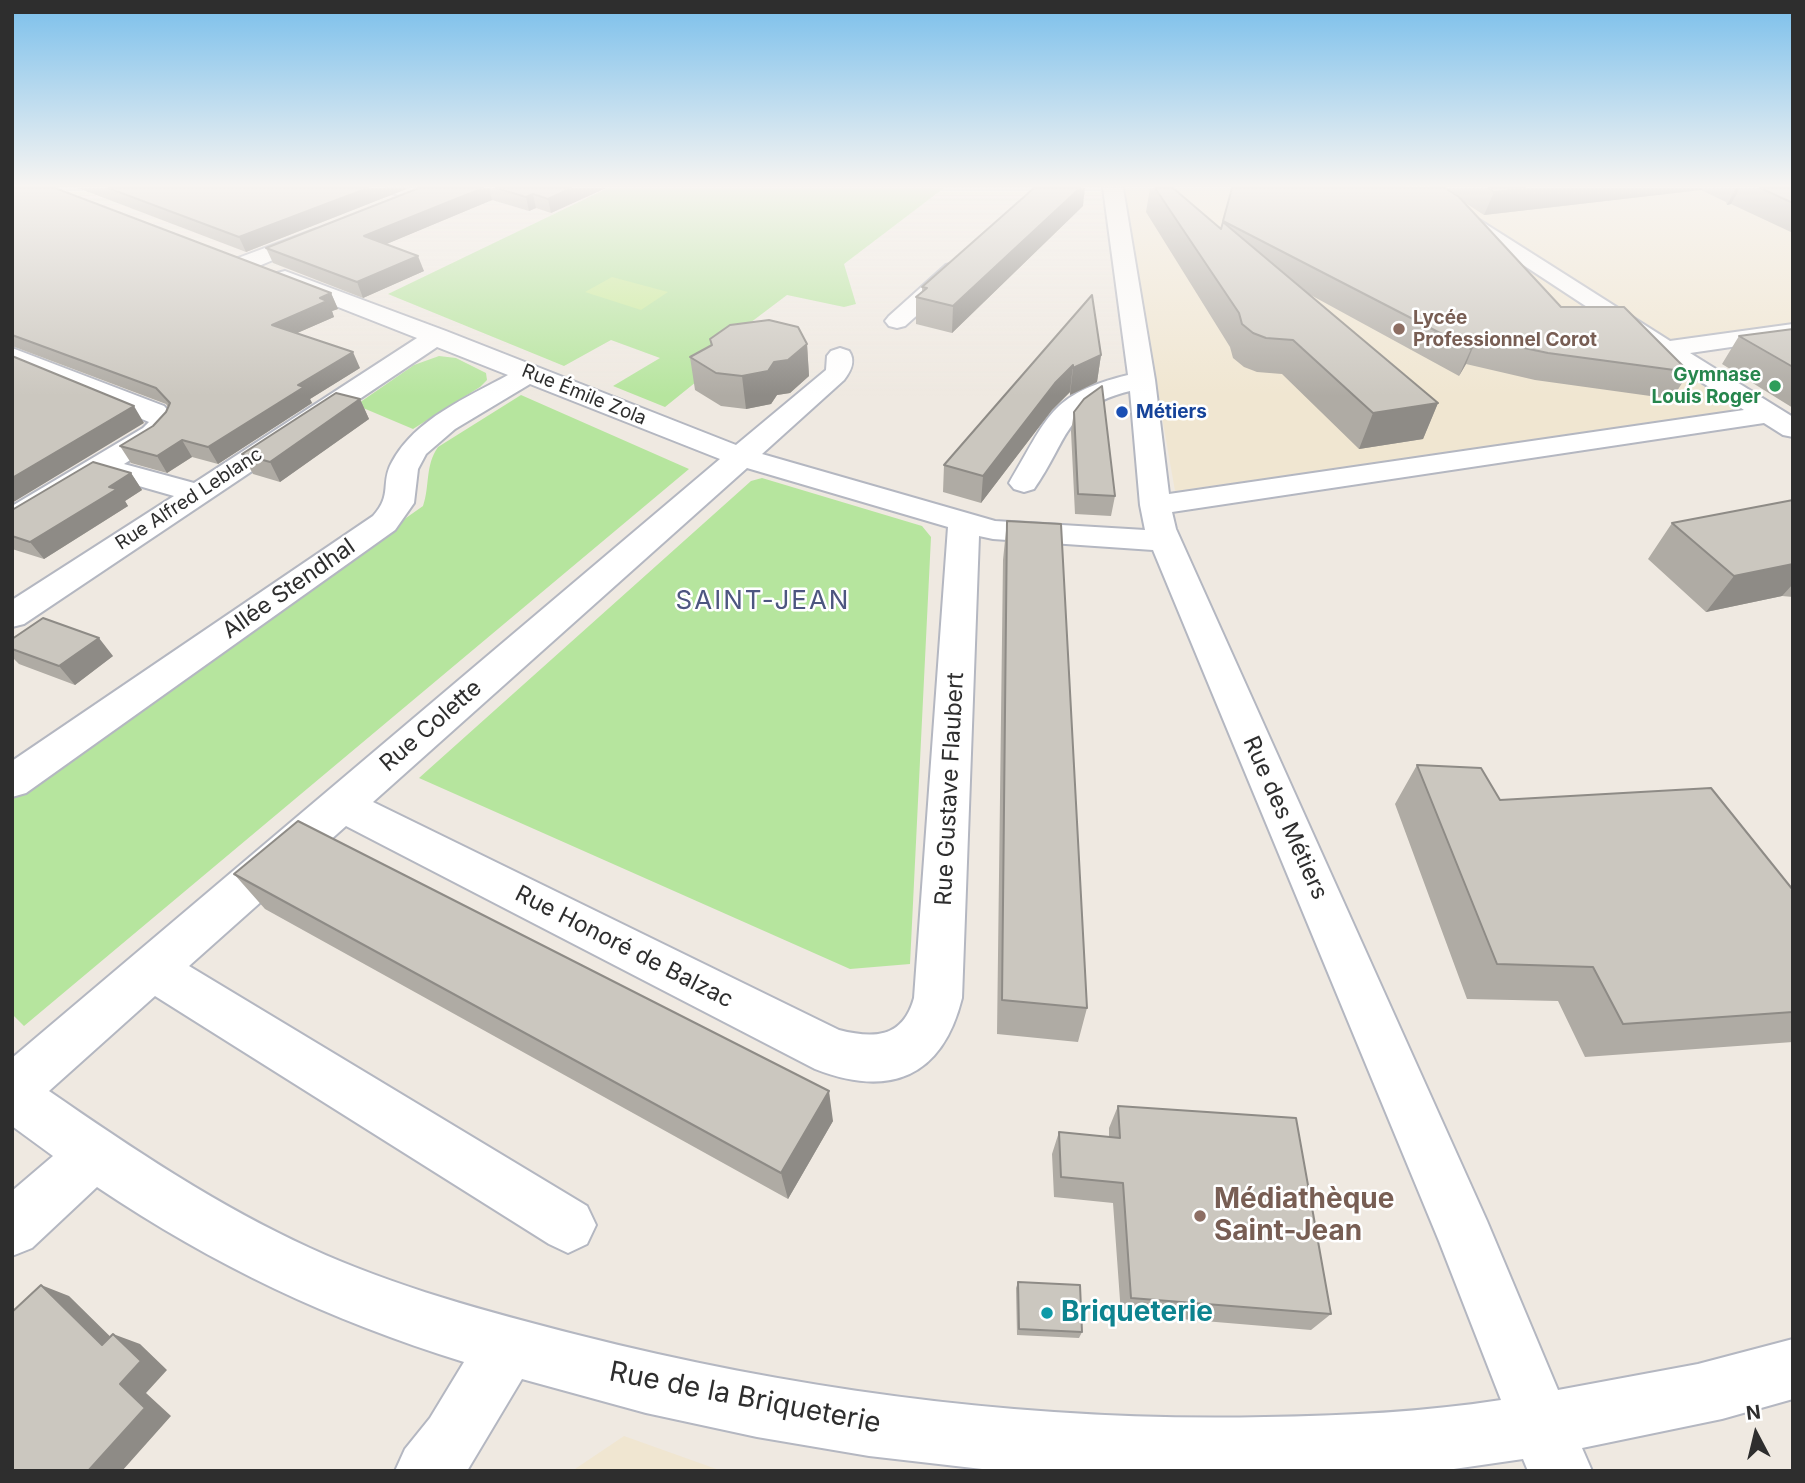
<!DOCTYPE html>
<meta charset="utf-8">
<style>
body{margin:0}
#map{position:relative;width:1805px;height:1483px;overflow:hidden;background:#efe9e1;font-family:Inter,sans-serif}
canvas{display:block}
.frame{position:absolute;inset:0;border:14px solid #2e2e2e;pointer-events:none}
.north{position:absolute;left:1721px;top:1399px;width:70px;height:70px;-webkit-text-stroke:5px #fff;paint-order:stroke;rotate:353deg;font-size:19px;font-weight:700;line-height:28px;text-align:center;color:#2e2e2e}
.north::after{content:'';display:block;margin:auto;width:24px;height:32px;background:#2e2e2e;clip-path:polygon(50% 0,100% 100%,50% 72%,0 100%)}
</style>
<div id="map">
<canvas width="1805" height="1483"></canvas>
<div class="frame"></div>
<div class="north">N</div>
</div>
<script>
const ctx = document.querySelector('canvas').getContext('2d');
ctx.lineJoin = 'round';
function fillPath(path, color) { ctx.fillStyle = color; ctx.fill(path, 'evenodd'); }
function strokePath(path, color, width, dash) { ctx.strokeStyle = color; ctx.lineWidth = width; ctx.lineCap = dash ? 'butt' : 'round'; ctx.setLineDash(dash || []); ctx.stroke(path); }
function drawText(font, color, halo, rows, align = 'center') {
  ctx.font = font + ' Inter,sans-serif'; ctx.lineWidth = 5; ctx.setLineDash([]); ctx.textBaseline = 'middle'; ctx.strokeStyle = halo; ctx.fillStyle = color; for (const [text, x, y, turn = 0] of rows) {
    ctx.save(); ctx.translate(x, y); ctx.rotate((+turn || 0) * Math.PI / 180); ctx.textAlign = isNaN(turn) ? turn : align; if (halo) ctx.strokeText(text, 0, 0); ctx.fillText(text, 0, 0); ctx.restore();
  }
}
fillPath(new Path2D(`
 M 1122,188 L 1785,188 L 1793,191 L 1793,324 L 1670,341 L 1779,408 L 1175,491 Z
 M 624,1436 L 722,1471 L 572,1471 Z`), '#f0e6d1');
fillPath(new Path2D(`
 M 608,188 L 944,188 L 844,264 L 856,304 L 844,307 L 787,295 L 734,335 L 748,340 L 665,407 L 613,386 L 660,358 L 611,340 L 564,366 L 388,294 Z
 M 439,356 L 456,358 L 486,373 L 487,380 L 480,387 L 413,429 L 356,405 L 414,365 Z
 M 521,395 L 689,469 L 24,1026 L 12,1014 L 12,795 L 423,506 C 430,486 425,465 438,447 Z
 M 762,478 L 922,526 L 931,537 L 910,964 L 850,969 L 419,778 L 751,481 Z`), '#b6e59e');
fillPath(new Path2D(`
 M 612,277 L 668,292 L 641,310 L 585,292 Z`), '#c9ec9a');
const minor = new Path2D(`
 M 387,188 L 417,188 L 428,195 L 418,201 L 389,192 Z
 M 1103,188 L 1123,188 L 1155,380 L 1169,494 L 1744,410 L 1406,188 L 1429,188 L 1670,341 L 1793,324 L 1793,338 L 1690,353 L 1793,417 L 1793,437 L 1783,435 L 1764,423 L 1172,512 L 1176,529 L 1487,1221 L 1558,1390 L 1698,1364 L 1793,1339 L 1793,1399 L 1722,1419 L 1582,1448 L 1592,1471 L 1528,1471 L 1523,1459 L 1440,1471 L 982,1469 L 869,1456 L 757,1437 L 646,1413 L 522,1379 L 467,1471 L 395,1471 L 405,1449 L 430,1418 L 464,1362 C 329,1320 215,1266 97,1187 L 32,1248 L 12,1256 L 12,1191 L 53,1156 L 12,1126 L 12,1058 L 720,459 L 530,384 L 455,429 L 426,454 L 418,469 L 414,503 L 395,530 L 26,793 L 12,797 L 12,761 L 373,516 C 393,494 380,483 392,462 C 415,419 468,397 508,375 L 437,347 L 24,624 L 12,627 L 12,600 L 174,496 L 104,476 L 23,526 L 12,528 L 12,506 L 143,428 L 149,422 L 12,365 L 12,348 L 164,406 L 177,420 C 169,442 143,452 124,464 L 194,483 L 417,338 L 277,283 L 274,278 L 277,273 L 285,271 L 446,331 L 736,445 L 826,370 L 827,356 L 831,351 L 840,348 L 849,351 C 856,361 851,371 844,380 L 762,454 L 995,521 L 1145,530 L 1140,505 L 1130,391 C 1064,407 1068,441 1034,489 L 1024,492 L 1014,489 L 1009,483 C 1048,418 1049,394 1128,375 ZM 747,468 L 948,527 L 914,998 C 903,1038 874,1039 839,1030 L 373,802 ZM 979,536 L 993,539 L 1153,550 L 1439,1241 L 1501,1400 C 1423,1412 1344,1416 1265,1417 C 1033,1422 803,1392 578,1335 C 488,1312 395,1287 310,1248 C 218,1206 133,1149 49,1091 L 155,996 L 549,1244 L 568,1253 L 587,1244 L 596,1225 L 587,1206 L 189,966 L 346,826 L 815,1069 C 889,1098 942,1078 962,998 Z
 M 316,229 L 323,231 L 327,235 L 323,239 L 254,268 L 238,268 L 235,263 L 238,258 Z
 M 954,263 L 962,265 L 965,270 L 962,275 L 905,326 L 897,328 L 889,326 L 885,321 L 889,316 L 946,265 Z`);
strokePath(minor, '#b4b7c1', 4);
fillPath(minor, '#fff');
fillPath(new Path2D(`
 M 12,188 L 331,293 L 338,309 L 332,311 L 334,317 L 297,333 L 360,368 L 310,399 L 312,403 L 218,464 L 192,457 L 167,473 L 131,463 L 120,446 L 153,426 L 166,412 L 168,407 L 166,404 L 12,346 Z
 M 78,188 L 409,188 L 246,252 Z
 M 419,188 L 606,188 L 551,213 L 536,208 L 529,211 L 492,200 L 386,244 L 424,271 L 363,298 L 273,263 L 266,248 Z
 M 1150,188 L 1173,188 L 1221,229 L 1232,188 L 1793,188 L 1793,233 L 1731,204 L 1727,205 L 1726,202 L 1701,190 L 1484,215 L 1464,202 L 1561,307 L 1689,372 L 1672,399 L 1535,380 L 1466,364 L 1459,376 L 1307,293 L 1438,403 L 1423,439 L 1359,449 L 1282,374 L 1257,372 L 1244,367 L 1233,358 L 1230,347 L 1146,212 Z
 M 1083,206 L 952,333 L 916,324 L 916,297 L 922,292 L 922,287 Z
 M 1092,295 L 1101,355 L 1097,382 L 1070,395 L 1070,392 L 1052,410 L 981,503 L 943,492 L 944,465 Z
 M 1793,329 L 1793,408 L 1722,364 L 1739,336 Z
 M 710,339 L 807,344 L 809,376 L 790,393 L 777,395 L 771,404 L 746,409 L 721,406 L 695,390 L 690,357 L 711,346 Z
 M 360,399 L 369,419 L 280,482 L 253,474 L 242,454 Z
 M 1074,412 L 1115,496 L 1111,516 L 1075,514 L 1071,431 Z
 M 131,473 L 142,490 L 125,501 L 128,506 L 44,559 L 12,549 L 12,510 Z
 M 1793,500 L 1793,597 L 1782,596 L 1706,612 L 1648,559 L 1672,523 Z
 M 1007,521 L 1087,1008 L 1078,1042 L 997,1034 L 1003,560 Z
 M 12,639 L 113,656 L 75,685 L 19,664 L 12,657 Z
 M 1417,765 L 1500,800 L 1793,890 L 1793,1042 L 1585,1057 L 1558,1001 L 1467,999 L 1395,804 Z
 M 234,874 L 833,1121 L 788,1199 L 265,909 Z
 M 1118,1106 L 1331,1314 L 1311,1330 L 1121,1314 L 1113,1203 L 1054,1197 L 1052,1154 L 1059,1132 L 1109,1137 L 1109,1128 Z
 M 1018,1282 L 1082,1332 L 1079,1338 L 1017,1335 L 1016,1288 Z`), '#afaba4');
fillPath(new Path2D(`
 M 368,188 L 409,188 L 246,252 L 239,237 Z
 M 483,188 L 489,188 L 492,200 L 370,251 L 364,236 Z
 M 571,188 L 606,188 L 551,213 L 548,199 Z
 M 1080,188 L 1085,188 L 1083,206 L 952,333 L 953,306 Z
 M 1525,188 L 1702,188 L 1701,190 L 1484,215 L 1494,192 Z
 M 1736,188 L 1740,188 L 1731,204 L 1727,205 Z
 M 533,194 L 536,208 L 529,211 L 526,197 Z
 M 418,256 L 424,271 L 363,298 L 357,282 Z
 M 331,293 L 338,309 L 332,311 L 334,317 L 279,341 L 272,325 L 320,298 Z
 M 1477,338 L 1466,364 L 1459,376 L 1471,349 Z
 M 807,344 L 809,376 L 790,393 L 777,395 L 771,404 L 746,409 L 742,376 Z
 M 353,352 L 360,368 L 310,399 L 312,403 L 218,464 L 208,447 L 298,385 Z
 M 1101,355 L 1097,382 L 1070,395 L 1073,368 Z
 M 1073,365 L 1070,392 L 1052,410 L 981,503 L 983,476 L 1055,383 Z
 M 360,399 L 369,419 L 280,482 L 270,462 Z
 M 1438,403 L 1423,439 L 1359,449 L 1373,413 Z
 M 134,406 L 144,423 L 12,503 L 12,478 Z
 M 182,440 L 192,457 L 167,473 L 157,456 Z
 M 131,473 L 142,490 L 125,501 L 128,506 L 44,559 L 30,542 L 109,487 Z
 M 1793,564 L 1793,584 L 1782,596 L 1706,612 L 1734,576 Z
 M 99,638 L 113,656 L 75,685 L 59,666 Z
 M 829,1091 L 833,1121 L 788,1199 L 781,1173 Z
 M 41,1285 L 69,1296 L 129,1355 L 102,1345 Z
 M 113,1334 L 140,1344 L 167,1370 L 146,1393 L 171,1416 L 122,1471 L 88,1471 L 120,1384 Z`), '#8e8b86');
const building = new Path2D(`
 M 12,188 L 55,188 L 331,293 L 320,298 L 327,301 L 272,325 L 353,352 L 298,385 L 304,387 L 208,447 L 182,440 L 157,456 L 120,446 L 153,426 L 166,412 L 170,403 L 156,388 L 12,335 Z
 M 108,188 L 368,188 L 239,237 Z
 M 419,188 L 483,188 L 364,236 L 418,256 L 357,282 L 266,248 Z
 M 496,188 L 571,188 L 548,199 L 533,194 L 526,197 Z
 M 1034,188 L 1080,188 L 953,306 L 916,297 L 927,288 L 922,287 Z
 M 1155,188 L 1173,188 L 1221,229 L 1223,222 L 1438,403 L 1373,413 L 1293,340 L 1266,338 L 1253,333 L 1242,324 L 1239,313 Z
 M 1232,188 L 1445,188 L 1459,197 L 1561,307 L 1624,307 L 1689,372 L 1548,353 L 1477,338 L 1471,349 L 1223,221 Z
 M 1488,188 L 1525,188 L 1494,192 Z
 M 1760,188 L 1793,188 L 1793,203 Z
 M 1092,295 L 1101,355 L 1073,368 L 1073,365 L 1055,383 L 983,476 L 944,465 Z
 M 769,320 L 798,327 L 807,344 L 788,360 L 774,362 L 768,371 L 742,376 L 716,373 L 690,357 L 712,345 L 710,339 L 730,325 Z
 M 1793,329 L 1793,367 L 1739,336 Z
 M 12,356 L 134,406 L 12,478 Z
 M 1102,386 L 1115,496 L 1078,494 L 1074,412 L 1084,399 Z
 M 336,393 L 360,399 L 270,462 L 242,454 Z
 M 93,462 L 131,473 L 109,487 L 117,489 L 30,542 L 12,536 L 12,510 Z
 M 1793,500 L 1793,564 L 1734,576 L 1672,523 Z
 M 1007,521 L 1061,524 L 1087,1008 L 1002,1000 Z
 M 43,618 L 99,638 L 59,666 L 12,649 L 12,639 Z
 M 1417,765 L 1481,768 L 1500,800 L 1711,788 L 1793,890 L 1793,1012 L 1623,1024 L 1593,967 L 1497,964 Z
 M 298,821 L 829,1091 L 781,1173 L 234,874 Z
 M 1118,1106 L 1296,1118 L 1331,1314 L 1131,1298 L 1123,1183 L 1061,1177 L 1059,1132 L 1120,1138 Z
 M 1018,1282 L 1080,1285 L 1082,1332 L 1019,1329 Z
 M 41,1285 L 102,1345 L 113,1334 L 141,1361 L 120,1384 L 145,1408 L 88,1471 L 12,1471 L 12,1312 Z`);
fillPath(building, '#cbc7bf');
strokePath(building, '#8e8b86', 2);
const sky = ctx.createLinearGradient(0, 0, 0, 396);
sky.addColorStop(0, '#7abfeb');
sky.addColorStop(0.47, '#f8f5f2');
sky.addColorStop(1, '#f8f5f200');
ctx.fillStyle = sky;
ctx.fillRect(0, 0, 1805, 396);
for (const [x, y, r, color] of [
 [1399,329,7,"#8d6e63"],
 [1775,386,7,"#2e9e5b"],
 [1122,412,7,"#1a4fb4"],
 [1200,1216,7,"#8d6e63"],
 [1047,1313,7,"#0f9aa8"]
]) { const dot = new Path2D(); dot.arc(x, y, r, 0, 2 * Math.PI); ctx.fillStyle = color; ctx.fill(dot); strokePath(dot, '#fff', 2.5); }
drawText('bold 19px', '#785e54', '#fff', [
 ["Lycée",1413,318],
 ["Professionnel Corot",1413,340]
], 'left');
drawText('bold 19px', '#27864d', '#fff', [
 ["Gymnase",1761,375],
 ["Louis Roger",1761,397]
], 'right');
drawText('19px', '#2e2e2e', '#fff', [
 ["Rue Émile Zola",584,395,22],
 ["Rue Alfred Leblanc",189,499,-33]
]);
drawText('bold 19px', '#164399', '#fff', [
 ["Métiers",1136,412]
], 'left');
drawText('23px', '#2e2e2e', '#fff', [
 ["Allée Stendhal",289,589,-35],
 ["Rue Colette",431,726,-41],
 ["Rue Gustave Flaubert",950,789,-87],
 ["Rue des Métiers",1285,818,66],
 ["Rue Honoré de Balzac",624,947,27]
]);
ctx.letterSpacing = '2px';
drawText('26px', '#4d5680', '#fff', [
 ["SAINT-JEAN",763,601]
]);
ctx.letterSpacing = '0px';
drawText('bold 28px', '#785e54', '#fff', [
 ["Médiathèque",1214,1200],
 ["Saint-Jean",1214,1232]
], 'left');
drawText('bold 28px', '#0d838f', '#fff', [
 ["Briqueterie",1061,1313]
], 'left');
drawText('28px', '#2e2e2e', '#fff', [
 ["Rue de la Briqueterie",745,1398,11]
]);
</script>
